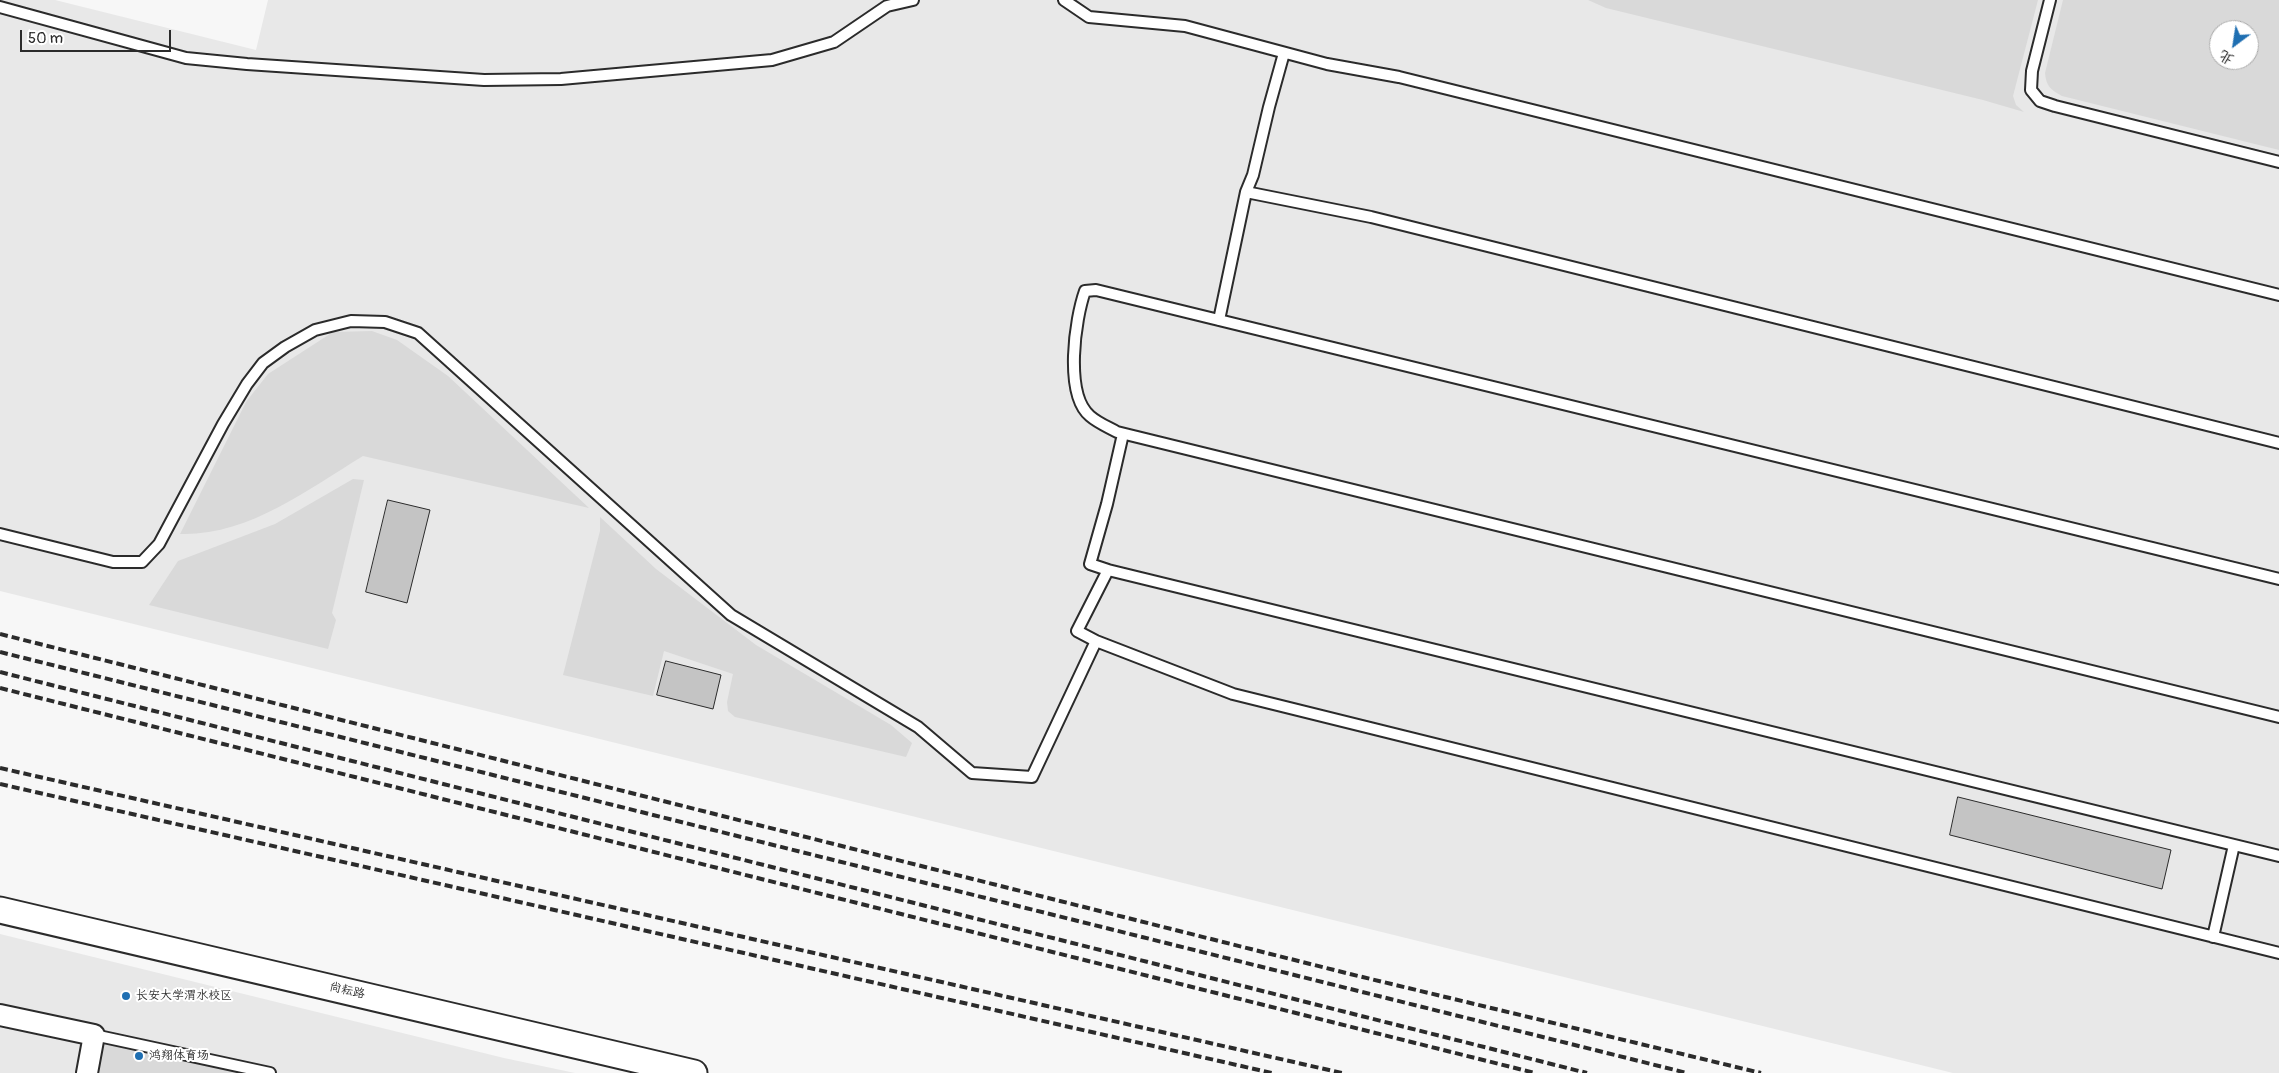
<!DOCTYPE html>
<meta charset="utf-8">
<style>
body{margin:0}
#map{position:relative;width:2279px;height:1073px;overflow:hidden;background:#f7f7f7;font-family:Pangolin,"LXGW WenKai TC",sans-serif}
canvas{display:block}
.north{position:absolute;left:2209px;top:20px;width:50px;height:50px;box-sizing:border-box;background:#fff;border:1px solid #aaa;border-radius:50%;rotate:211deg;font-size:14px;font-weight:700;line-height:20px;text-align:center;color:#2b2b2b}
.north::after{content:'';display:block;margin:auto;width:18px;height:22px;background:#1f6fb2;clip-path:polygon(50% 0,100% 100%,50% 72%,0 100%)}
.scale{position:absolute;left:20px;top:30px;width:151px;height:22px;box-sizing:border-box;border:2px solid #2b2b2b;border-top:0;padding-left:6px;font-size:15px;line-height:18px;white-space:nowrap;color:#2b2b2b;-webkit-text-stroke:4px #fff;paint-order:stroke}
</style>
<div id="map">
<canvas width="2279" height="1073"></canvas>
<div class="north">北</div>
<div class="scale">50 m</div>
</div>
<script>
const ctx = document.querySelector('canvas').getContext('2d');
ctx.lineJoin = 'round';
function fillPath(path, color) { ctx.fillStyle = color; ctx.fill(path, 'evenodd'); }
function strokePath(path, color, width, dash) { ctx.strokeStyle = color; ctx.lineWidth = width; ctx.lineCap = dash ? 'butt' : 'round'; ctx.setLineDash(dash || []); ctx.stroke(path); }
function drawText(font, color, halo, rows, align = 'center') {
  ctx.font = font + ' Pangolin,"LXGW WenKai TC",sans-serif'; ctx.lineWidth = 4; ctx.setLineDash([]); ctx.textBaseline = 'middle'; ctx.strokeStyle = halo; ctx.fillStyle = color; for (const [text, x, y, turn = 0] of rows) {
    ctx.save(); ctx.translate(x, y); ctx.rotate((+turn || 0) * Math.PI / 180); ctx.textAlign = isNaN(turn) ? turn : align; if (halo) ctx.strokeText(text, 0, 0); ctx.fillText(text, 0, 0); ctx.restore();
  }
}
fillPath(new Path2D(`
 M 0,0 L 55,0 L 256,50 L 268,0 L 2279,0 L 2279,1073 L 1953,1073 L 0,591 ZM 2219,30 L 2249,30 L 2249,60 L 2219,60 Z
 M 0,934 L 504,1058 L 575,1073 L 0,1073 Z`), '#e8e8e8');
fillPath(new Path2D(`
 M 1588,0 L 2038,0 L 2013,96 L 2016,105 L 2024,112 L 1983,100 L 1606,8 Z
 M 2063,0 L 2279,0 L 2279,150 L 2062,96 C 2051,90 2046,86 2045,73 ZM 2219,30 L 2249,30 L 2249,60 L 2219,60 Z
 M 372,331 L 397,340 L 448,376 L 589,508 L 363,456 C 307,490 248,536 180,534 L 246,402 L 268,374 L 333,332 Z
 M 353,479 L 364,480 L 332,613 L 336,620 L 328,649 L 149,605 L 178,561 L 275,524 Z
 M 600,517 L 656,569 L 756,645 L 891,725 L 912,743 L 906,757 L 735,717 L 728,711 L 727,702 L 733,674 L 664,651 L 653,696 L 563,675 L 600,531 Z
 M 101,1038 L 259,1073 L 93,1073 Z`), '#d9d9d9');
const building = new Path2D(`
 M 388,500 L 430,510 L 407,603 L 366,592 Z
 M 666,661 L 721,675 L 713,709 L 657,695 Z
 M 1958,797 L 2171,850 L 2162,889 L 1950,835 Z`);
fillPath(building, '#c4c4c4');
strokePath(building, '#2b2b2b', 1);
const service = new Path2D(`
 M 1064,0 L 1089,17 L 1185,26 L 1327,64 L 1399,77 L 2279,295
 M 2050,0 L 2032,71 L 2031,90 L 2040,101 L 2055,106 L 2279,162
 M 0,7 L 186,58 L 247,64 L 484,80 L 561,79 L 772,60 L 834,42 L 887,6 L 913,0
 M 1246,192 L 1253,175 L 1269,107 L 1284,53
 M 1219,320 L 1246,192 L 1371,217 L 2279,443
 M 0,534 L 113,562 L 142,562 L 159,544 L 223,424 L 247,384 L 263,363 L 285,347 L 315,330 L 351,321 L 385,322 L 418,333 L 731,615 L 918,727 L 972,773 L 1032,777 L 1096,641
 M 1108,570 L 1090,564 L 1107,504 L 1123,434
 M 2279,579 L 1096,290 L 1085,291 C 1075,319 1064,394 1090,416 C 1098,423 1108,427 1117,432 L 2279,717
 M 2279,856 L 1108,570 L 1077,631 L 1096,641 L 1233,694 L 2279,953
 M 2213,937 L 2234,845
 M 94,1035 L 270,1073`);
const minor = new Path2D(`
 M 0,1015 L 94,1035 L 87,1073`);
const tertiary = new Path2D(`
 M 0,910 L 694,1073`);
strokePath(service, '#2b2b2b', 14);
strokePath(minor, '#2b2b2b', 24);
strokePath(tertiary, '#2b2b2b', 29);
strokePath(service, '#fff', 10);
strokePath(minor, '#fff', 20);
strokePath(tertiary, '#fff', 25);
strokePath(new Path2D(`
 M 0,634 L 1350,974 L 1761,1073
 M 0,652 L 1687,1073
 M 0,672 L 1587,1073
 M 0,688 L 1535,1073
 M 0,768 L 1342,1073
 M 0,784 L 1272,1073`), '#2b2b2b', 4, [8, 4]);
for (const [x, y, r, color] of [
 [126,996,5,"#1f6fb2"],
 [139,1056,5,"#1f6fb2"]
]) { const dot = new Path2D(); dot.arc(x, y, r, 0, 2 * Math.PI); ctx.fillStyle = color; ctx.fill(dot); strokePath(dot, '#fff', 2); }
drawText('12px', '#2b2b2b', '#fff', [
 ["尚耘路",347,991,13]
]);
drawText('12px', '#2b2b2b', '#fff', [
 ["长安大学渭水校区",136,996],
 ["鸿翔体育场",149,1056]
], 'left');
</script>
